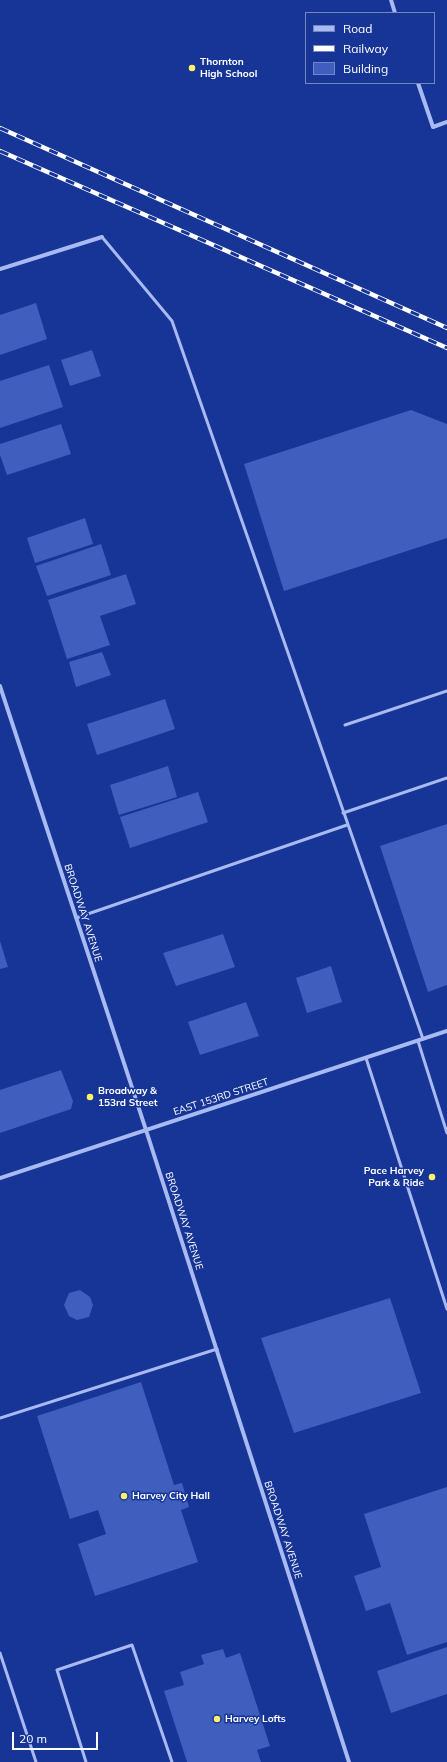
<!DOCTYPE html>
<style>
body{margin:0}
#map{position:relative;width:447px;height:1762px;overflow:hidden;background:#163596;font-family:Mulish,sans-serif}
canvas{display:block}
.legend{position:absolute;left:305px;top:12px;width:130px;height:72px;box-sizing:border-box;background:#163596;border:1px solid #7386c0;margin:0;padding:5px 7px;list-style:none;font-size:12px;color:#fff}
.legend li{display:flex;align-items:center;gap:8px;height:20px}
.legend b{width:20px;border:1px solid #7386c0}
.scale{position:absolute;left:12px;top:1732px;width:86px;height:18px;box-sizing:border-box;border:2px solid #fff;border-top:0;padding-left:5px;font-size:12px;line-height:14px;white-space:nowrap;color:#fff;-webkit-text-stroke:3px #163596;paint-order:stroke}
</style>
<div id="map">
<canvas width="447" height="1762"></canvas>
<ul class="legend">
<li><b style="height:5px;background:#a8baf1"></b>Road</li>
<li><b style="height:5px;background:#fff"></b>Railway</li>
<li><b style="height:11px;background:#3f5ebd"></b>Building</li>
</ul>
<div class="scale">20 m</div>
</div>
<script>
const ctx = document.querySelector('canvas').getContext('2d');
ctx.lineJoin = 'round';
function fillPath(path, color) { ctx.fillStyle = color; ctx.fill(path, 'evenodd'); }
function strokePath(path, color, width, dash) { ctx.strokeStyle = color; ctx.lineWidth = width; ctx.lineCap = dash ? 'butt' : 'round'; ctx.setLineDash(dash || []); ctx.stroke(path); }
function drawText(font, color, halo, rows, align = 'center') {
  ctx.font = font + ' Mulish,sans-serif'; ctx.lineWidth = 3; ctx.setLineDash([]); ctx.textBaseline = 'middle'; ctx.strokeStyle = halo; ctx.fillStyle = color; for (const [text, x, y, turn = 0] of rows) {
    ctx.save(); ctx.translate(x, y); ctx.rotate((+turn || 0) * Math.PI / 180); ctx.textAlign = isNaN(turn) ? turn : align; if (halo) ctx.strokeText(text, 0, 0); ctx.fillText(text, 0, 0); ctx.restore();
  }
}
fillPath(new Path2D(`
 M 36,303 L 47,339 L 0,355 L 0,315 Z
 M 92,350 L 101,376 L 70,386 L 61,360 Z
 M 49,365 L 63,407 L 0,428 L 0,381 Z
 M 411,410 L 447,424 L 447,538 L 284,591 L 244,464 Z
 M 61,424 L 71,454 L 7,475 L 0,455 L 0,444 Z
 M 85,518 L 93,544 L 35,563 L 27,538 Z
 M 101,544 L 111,575 L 47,596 L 36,566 Z
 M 126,574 L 136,604 L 100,616 L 110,645 L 67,659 L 48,600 Z
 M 102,652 L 111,675 L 76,687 L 69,662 Z
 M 165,699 L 175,729 L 97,755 L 87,724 Z
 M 168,766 L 177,797 L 119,815 L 110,785 Z
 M 198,792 L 208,822 L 130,848 L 120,817 Z
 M 447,824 L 447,985 L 428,992 L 380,846 Z
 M 223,934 L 235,967 L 176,986 L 163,953 Z
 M 0,941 L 8,967 L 0,969 Z
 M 331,966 L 342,1002 L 307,1013 L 296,978 Z
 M 246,1002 L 259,1036 L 200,1055 L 188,1022 Z
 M 61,1070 L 73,1101 L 71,1109 L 0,1133 L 0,1090 Z
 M 80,1290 L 90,1297 L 93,1305 L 89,1317 L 77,1320 L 69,1316 L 64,1305 L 69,1293 Z
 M 390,1298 L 421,1393 L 294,1433 L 261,1338 Z
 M 141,1382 L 174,1485 L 182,1483 L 189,1507 L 181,1510 L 198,1562 L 95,1596 L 78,1544 L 106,1534 L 98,1510 L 70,1519 L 37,1416 Z
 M 447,1487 L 447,1642 L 407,1655 L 390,1603 L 366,1611 L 354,1576 L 381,1567 L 364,1514 Z
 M 447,1647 L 447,1694 L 391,1713 L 377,1671 Z
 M 223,1649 L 226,1658 L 240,1653 L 270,1746 L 257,1750 L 261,1762 L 187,1762 L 164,1691 L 184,1685 L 180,1672 L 204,1664 L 201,1655 Z`), '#3f5ebd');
strokePath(new Path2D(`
 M 102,237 L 172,321 L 423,1039
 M 345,725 L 447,691
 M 343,813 L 447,778
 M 76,918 L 347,825
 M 418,1041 L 447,1133
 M 366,1058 L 447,1309
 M 0,1418 L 217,1349
 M 0,1653 L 36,1762
 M 86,1762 L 57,1670 L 132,1645 L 172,1762`), '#a8baf1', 3);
strokePath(new Path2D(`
 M 391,0 L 395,13
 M 418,83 L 433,127 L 447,122
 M 0,269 L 102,237
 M 0,686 L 146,1130 L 349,1762
 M 0,1178 L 447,1031`), '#a8baf1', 4);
const rail = new Path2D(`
 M 0,128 L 447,328
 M 0,151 L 447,348`);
strokePath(rail, '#fff', 4.5);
strokePath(rail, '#163596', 3, [9]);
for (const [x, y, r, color] of [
 [192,68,4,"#fff168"],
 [90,1097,4,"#fff168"],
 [432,1177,4,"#fff168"],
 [124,1496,4,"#fff168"],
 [217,1719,4,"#fff168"]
]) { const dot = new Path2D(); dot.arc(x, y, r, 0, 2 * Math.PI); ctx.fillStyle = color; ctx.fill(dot); strokePath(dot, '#163596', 1.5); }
drawText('bold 10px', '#fff', '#163596', [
 ["Thornton",200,62],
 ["High School",200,74],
 ["Broadway &",98,1091],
 ["153rd Street",98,1103],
 ["Pace Harvey",424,1171,"right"],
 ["Park & Ride",424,1183,"right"],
 ["Harvey City Hall",132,1496],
 ["Harvey Lofts",225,1719]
], 'left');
drawText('10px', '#fff', '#163596', [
 ["BROADWAY AVENUE",83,913,72],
 ["EAST 153RD STREET",221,1097,-18],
 ["BROADWAY AVENUE",184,1221,72],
 ["BROADWAY AVENUE",283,1530,72]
]);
</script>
